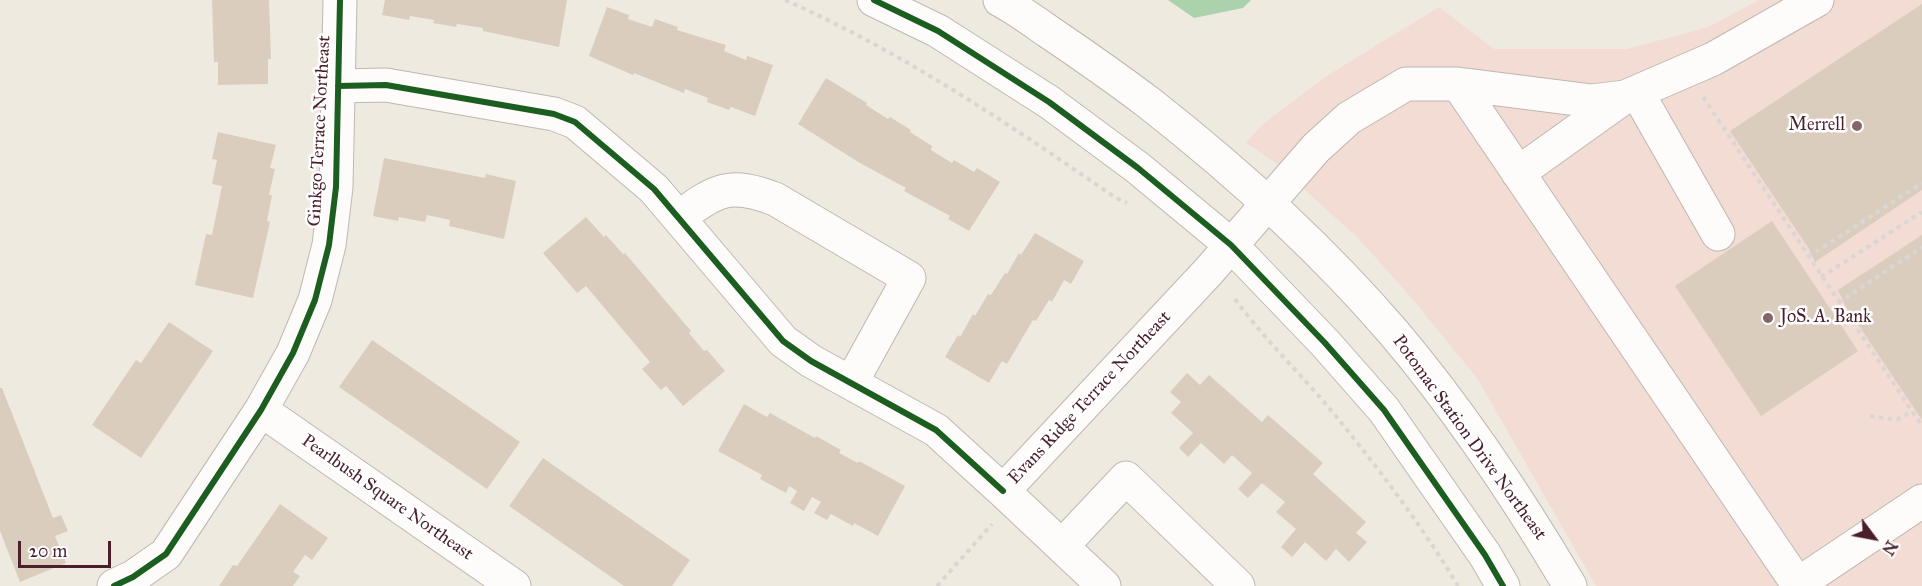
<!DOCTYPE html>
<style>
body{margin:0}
#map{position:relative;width:1922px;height:586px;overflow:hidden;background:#efeae0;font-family:"IM FELL Great Primer",serif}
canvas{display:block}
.north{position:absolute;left:1844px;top:508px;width:60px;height:60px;-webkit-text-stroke:4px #fff;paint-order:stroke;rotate:122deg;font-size:16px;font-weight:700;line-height:24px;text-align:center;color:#4a1f2b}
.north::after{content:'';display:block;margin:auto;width:21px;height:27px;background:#4a1f2b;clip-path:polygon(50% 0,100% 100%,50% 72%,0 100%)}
.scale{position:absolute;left:18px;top:541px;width:93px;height:27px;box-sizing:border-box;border:3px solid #4a1f2b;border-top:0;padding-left:8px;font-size:18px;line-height:21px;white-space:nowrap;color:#4a1f2b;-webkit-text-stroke:4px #fff;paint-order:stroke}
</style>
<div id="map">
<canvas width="1922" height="586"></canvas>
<div class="north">N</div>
<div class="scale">20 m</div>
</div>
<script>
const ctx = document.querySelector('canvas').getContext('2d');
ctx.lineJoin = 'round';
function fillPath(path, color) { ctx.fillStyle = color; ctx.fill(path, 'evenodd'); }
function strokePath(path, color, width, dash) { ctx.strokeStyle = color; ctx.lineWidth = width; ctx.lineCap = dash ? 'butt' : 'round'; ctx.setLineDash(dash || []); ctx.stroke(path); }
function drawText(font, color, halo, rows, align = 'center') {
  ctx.font = font + ' "IM FELL Great Primer",serif'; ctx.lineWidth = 5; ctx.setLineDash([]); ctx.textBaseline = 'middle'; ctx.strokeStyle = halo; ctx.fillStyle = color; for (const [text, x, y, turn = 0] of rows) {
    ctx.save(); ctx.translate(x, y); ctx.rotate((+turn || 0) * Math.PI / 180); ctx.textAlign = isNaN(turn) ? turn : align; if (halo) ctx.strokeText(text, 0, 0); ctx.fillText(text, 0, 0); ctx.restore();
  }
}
fillPath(new Path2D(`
 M 1759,0 L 1922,0 L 1922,586 L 1596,586 L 1477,378 L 1409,295 L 1358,238 L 1273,161 L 1246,143 L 1262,125 L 1325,77 L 1439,7 L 1494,49 L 1627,49 L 1708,27 Z`), '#f3dcd3');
fillPath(new Path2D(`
 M 1168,0 L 1251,0 L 1243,8 L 1194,18 Z`), '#acd2ad');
fillPath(new Path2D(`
 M 212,0 L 269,0 L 271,59 L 268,59 L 268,84 L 218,85 L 218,62 L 214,62 Z
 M 385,0 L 567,0 L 559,47 L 483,31 L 483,28 L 457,24 L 456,27 L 433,23 L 434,20 L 410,16 L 409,20 L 382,15 Z
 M 1922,4 L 1922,190 L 1815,262 L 1809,249 L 1730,131 Z
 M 607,7 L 629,15 L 628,19 L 652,27 L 655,19 L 678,27 L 677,30 L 726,45 L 724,51 L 746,60 L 747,56 L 773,65 L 755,116 L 731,107 L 729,110 L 707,102 L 708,98 L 685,89 L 684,93 L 634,73 L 633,75 L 589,56 Z
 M 826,78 L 867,103 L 866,105 L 888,119 L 890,117 L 911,130 L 910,132 L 932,146 L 931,150 L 952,163 L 954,160 L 974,172 L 977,168 L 1000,182 L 969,231 L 948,219 L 950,216 L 904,191 L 906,188 L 860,163 L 798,124 Z
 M 218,132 L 276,145 L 270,168 L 275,169 L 269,195 L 272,195 L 267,221 L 270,222 L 253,298 L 195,285 L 206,234 L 212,235 L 222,186 L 212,184 L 217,160 L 212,159 Z
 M 384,158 L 485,178 L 486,174 L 516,181 L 504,239 L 449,226 L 450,220 L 427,215 L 425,222 L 399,217 L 398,221 L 373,216 Z
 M 586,217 L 604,237 L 606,235 L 623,254 L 625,253 L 691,331 L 689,333 L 704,351 L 707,350 L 725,371 L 683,406 L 666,386 L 661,390 L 642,369 L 650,362 L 586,286 L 577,293 L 543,253 Z
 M 1772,221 L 1858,351 L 1761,416 L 1675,286 Z
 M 1035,233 L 1084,261 L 1071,284 L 1064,280 L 1052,302 L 1049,300 L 1036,321 L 1033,320 L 1007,364 L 1002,361 L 989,383 L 945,357 L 958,335 L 960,337 L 973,314 L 975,316 L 988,294 L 991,295 L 1005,273 L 1007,274 L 1019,253 L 1021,255 Z
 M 1922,235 L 1922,420 L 1845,305 L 1838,290 Z
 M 169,322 L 213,351 L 141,458 L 92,425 L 136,360 L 141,363 Z
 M 372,340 L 520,442 L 487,489 L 339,387 Z
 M 1187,373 L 1200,385 L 1209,375 L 1262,422 L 1268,415 L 1323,463 L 1313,474 L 1366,522 L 1356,533 L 1367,542 L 1349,562 L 1336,549 L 1326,561 L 1305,542 L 1292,557 L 1281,547 L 1296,529 L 1276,512 L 1285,502 L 1262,483 L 1248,498 L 1238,489 L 1252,473 L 1232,455 L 1224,464 L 1201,443 L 1188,457 L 1179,448 L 1193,433 L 1171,413 L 1181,402 L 1170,392 Z
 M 0,388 L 2,388 L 53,518 L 61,515 L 68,531 L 55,536 L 66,563 L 20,582 L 0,531 Z
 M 744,404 L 767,417 L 770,413 L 815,438 L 816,436 L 841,450 L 839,453 L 858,463 L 859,461 L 905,486 L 878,536 L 854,523 L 853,526 L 831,514 L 827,520 L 814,513 L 821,502 L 812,497 L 804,511 L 790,503 L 797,491 L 789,486 L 786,493 L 760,479 L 762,475 L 718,451 Z
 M 543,458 L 690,560 L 672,586 L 624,586 L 509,506 Z
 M 280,504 L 328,538 L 312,560 L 305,555 L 293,572 L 300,576 L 293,586 L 219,586 L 233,565 L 237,566 Z`), '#dbcdbd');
const minor = new Path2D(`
 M 874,0 L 938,31 L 1049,102 L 1138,168 L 1231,245 L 1325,343 L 1384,410 L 1485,555 L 1503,586
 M 1000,0 C 1017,9 1033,21 1049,32 C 1083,55 1116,78 1149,103 C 1237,172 1321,248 1394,333 C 1460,411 1518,498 1570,586
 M 1458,84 L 1592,101 L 1625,97 L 1713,59 L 1817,0
 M 338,86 L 386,85 L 554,114 L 575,122 L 654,189 L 783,341 L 811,361 L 936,430 L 1003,491
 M 1637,92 L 1718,234
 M 1518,173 L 1623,98
 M 680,217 C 716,189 731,182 775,199 L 909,278 L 851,383
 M 261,410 L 514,586
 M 1062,546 L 1126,478 L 1238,586
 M 1798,584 L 1922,501
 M 114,586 L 133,577 L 166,554 L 261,410 L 293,353 L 315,300 L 329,245 L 336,187 L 340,0
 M 1104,586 L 1003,491 L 1208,272 L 1316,148 L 1349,118 L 1406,84 L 1458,84 L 1799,586`);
strokePath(minor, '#beb7b2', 35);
strokePath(new Path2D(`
 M 785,0 C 904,53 1010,125 1116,198 L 1127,203
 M 1703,97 L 1922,426
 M 1808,257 L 1922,183
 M 1821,277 L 1922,212
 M 1235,299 C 1263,338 1299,372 1330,409 C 1376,465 1421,524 1458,586
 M 1838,303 L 1922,247
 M 1870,416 L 1897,420 L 1912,411
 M 937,586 L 992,524`), '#d9d6d3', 4, [4.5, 4.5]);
strokePath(minor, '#fdfcfa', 33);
strokePath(new Path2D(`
 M 874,0 L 938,31 L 1049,102 L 1138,168 L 1231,245 L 1325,343 L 1384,410 L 1485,555 L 1503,586
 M 338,86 L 386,85 L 554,114 L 575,122 L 654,189 L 783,341 L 811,361 L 936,430 L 1003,491
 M 114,586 L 133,577 L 166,554 L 261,410 L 293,353 L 315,300 L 329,245 L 336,187 L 340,0`), '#1b5e20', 6);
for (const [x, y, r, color] of [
 [1857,126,6,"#84666a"],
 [1768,318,6,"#84666a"]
]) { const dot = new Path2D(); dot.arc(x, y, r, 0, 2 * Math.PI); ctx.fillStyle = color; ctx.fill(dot); strokePath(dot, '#fff', 2); }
drawText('18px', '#4a1f2b', '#fff', [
 ["Merrell",1845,126],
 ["JoS. A. Bank",1780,318,"left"]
], 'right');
drawText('18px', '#4a1f2b', '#fff', [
 ["Ginkgo Terrace Northeast",320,131,-87],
 ["Evans Ridge Terrace Northeast",1090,398,-47],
 ["Potomac Station Drive Northeast",1469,438,54],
 ["Pearlbush Square Northeast",387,498,35]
]);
</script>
